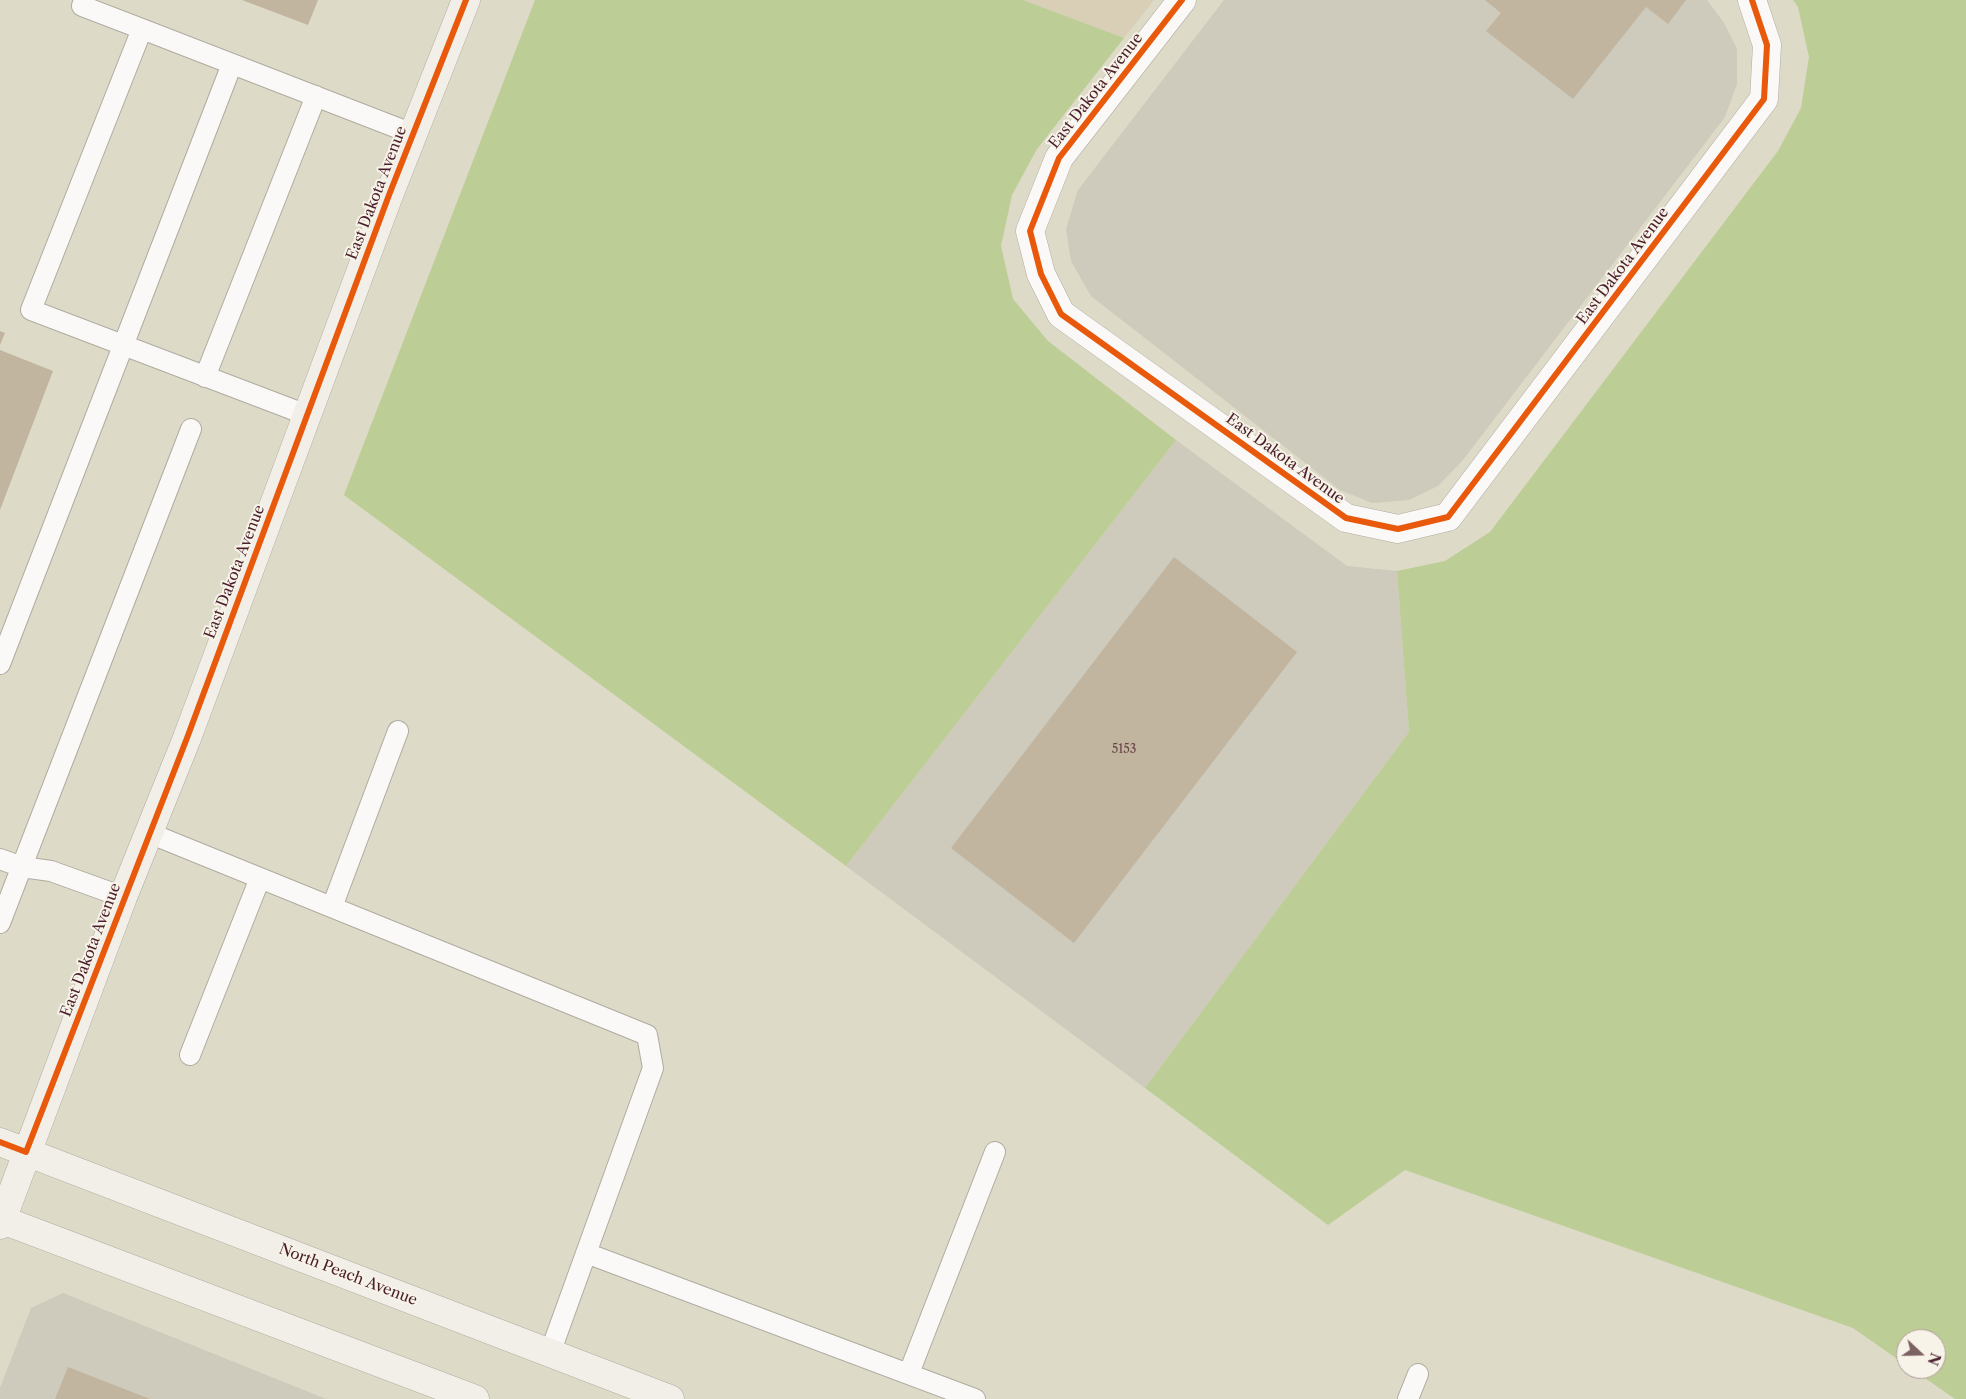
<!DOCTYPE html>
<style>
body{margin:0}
#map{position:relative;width:1966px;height:1399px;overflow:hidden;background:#dddac7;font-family:"Libre Caslon Text",serif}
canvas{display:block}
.north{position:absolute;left:1896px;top:1329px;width:50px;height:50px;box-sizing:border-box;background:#f7f3e8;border:1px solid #b29e9c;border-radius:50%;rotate:111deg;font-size:14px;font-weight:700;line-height:20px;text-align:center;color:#4a1f2b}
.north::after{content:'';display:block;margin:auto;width:18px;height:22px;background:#7d6062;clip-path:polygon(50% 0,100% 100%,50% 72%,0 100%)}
</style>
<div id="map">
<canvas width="1966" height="1399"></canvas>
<div class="north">N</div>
</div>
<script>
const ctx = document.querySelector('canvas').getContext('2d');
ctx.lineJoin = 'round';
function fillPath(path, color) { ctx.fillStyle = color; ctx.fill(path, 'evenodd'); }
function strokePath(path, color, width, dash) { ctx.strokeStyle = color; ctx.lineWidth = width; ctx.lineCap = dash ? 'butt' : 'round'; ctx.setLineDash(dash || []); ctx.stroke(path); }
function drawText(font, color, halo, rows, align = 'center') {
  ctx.font = font + ' "Libre Caslon Text",serif'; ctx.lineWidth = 4; ctx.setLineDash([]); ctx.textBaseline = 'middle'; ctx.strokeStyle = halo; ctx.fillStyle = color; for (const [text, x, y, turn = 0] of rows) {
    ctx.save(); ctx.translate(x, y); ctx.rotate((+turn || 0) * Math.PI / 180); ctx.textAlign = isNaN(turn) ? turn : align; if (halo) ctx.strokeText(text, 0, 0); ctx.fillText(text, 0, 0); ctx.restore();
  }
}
fillPath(new Path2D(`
 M 1023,0 L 1154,0 L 1124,38 Z`), '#d9cfb7');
fillPath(new Path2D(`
 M 1224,0 L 1707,0 L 1724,23 L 1737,49 L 1737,84 L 1725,117 L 1463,460 L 1438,486 L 1409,500 L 1372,503 L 1340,490 L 1091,296 L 1071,261 L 1066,229 L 1078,190 Z
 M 1176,440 L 1347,566 L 1397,571 L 1409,732 L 1145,1088 L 846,866 Z
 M 63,1293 L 326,1399 L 0,1399 L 0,1388 L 31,1308 Z`), '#cecabc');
fillPath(new Path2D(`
 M 535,0 L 1023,0 L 1124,38 L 1037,149 L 1012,195 L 1001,246 L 1013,299 L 1048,341 L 1176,440 L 846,866 L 344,495 Z
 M 1793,0 L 1966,0 L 1966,1399 L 1955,1399 L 1912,1369 L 1936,1369 L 1936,1339 L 1906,1339 L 1906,1365 L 1853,1328 L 1405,1170 L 1328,1225 L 1145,1088 L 1409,732 L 1397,571 L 1445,561 L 1490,532 L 1778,151 L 1801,108 L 1809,57 L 1798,7 Z`), '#bccd95');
fillPath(new Path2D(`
 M 242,0 L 318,0 L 308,25 Z
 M 1485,0 L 1686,0 L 1668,24 L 1646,7 L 1573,99 L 1486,31 L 1501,13 Z
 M 0,331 L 5,333 L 0,345 Z
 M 0,350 L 53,371 L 0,510 Z
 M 1174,557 L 1297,652 L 1074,943 L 951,848 Z
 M 68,1367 L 150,1399 L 55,1399 Z`), '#c1b59f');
const lane = new Path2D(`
 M 84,0 L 82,6 L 142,29
 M 205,377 L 316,96
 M 307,415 L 31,310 L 142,29 L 413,134
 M 0,664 L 232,64
 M 149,833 L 647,1035 L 653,1068 L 550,1353
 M 0,859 L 22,867 L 51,871 L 123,897
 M 332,907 L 398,731
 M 0,923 L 191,429
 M 190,1055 L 260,878
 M 586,1253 L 975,1399
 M 909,1373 L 995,1152
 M 1408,1399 L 1418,1374`);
const street = new Path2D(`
 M 1182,0 L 1059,158 L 1030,231 L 1041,274 L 1061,314 L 1346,518 L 1398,529 L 1448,517 L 1764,99 L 1767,45 L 1752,0`);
const secondary = new Path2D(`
 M 0,1142 L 670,1399
 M 0,1219 L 475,1399
 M 0,1225 L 123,897 L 187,738 L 389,195 L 466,0`);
strokePath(lane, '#b0aba0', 22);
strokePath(street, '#b0aba0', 29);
strokePath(secondary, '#b0aba0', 29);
strokePath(lane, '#faf9f7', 20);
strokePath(street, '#faf9f7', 28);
strokePath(secondary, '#f2efe8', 28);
strokePath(new Path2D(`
 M 1182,0 L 1059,158 L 1030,231 L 1041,274 L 1061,314 L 1346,518 L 1398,529 L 1448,517 L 1764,99 L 1767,45 L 1752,0
 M 0,1142 L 26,1152 L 187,738 L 389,195 L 466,0`), '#e8590c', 6);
drawText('12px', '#684448', null, [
 ["5153",1124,750]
]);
drawText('15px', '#4a1f2b', '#f7f3e8', [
 ["East Dakota Avenue",1096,91,-52],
 ["East Dakota Avenue",377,193,-69],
 ["East Dakota Avenue",1623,266,-53],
 ["East Dakota Avenue",1285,459,36],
 ["East Dakota Avenue",235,572,-69],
 ["East Dakota Avenue",91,950,-69],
 ["North Peach Avenue",348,1275,21]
]);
</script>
